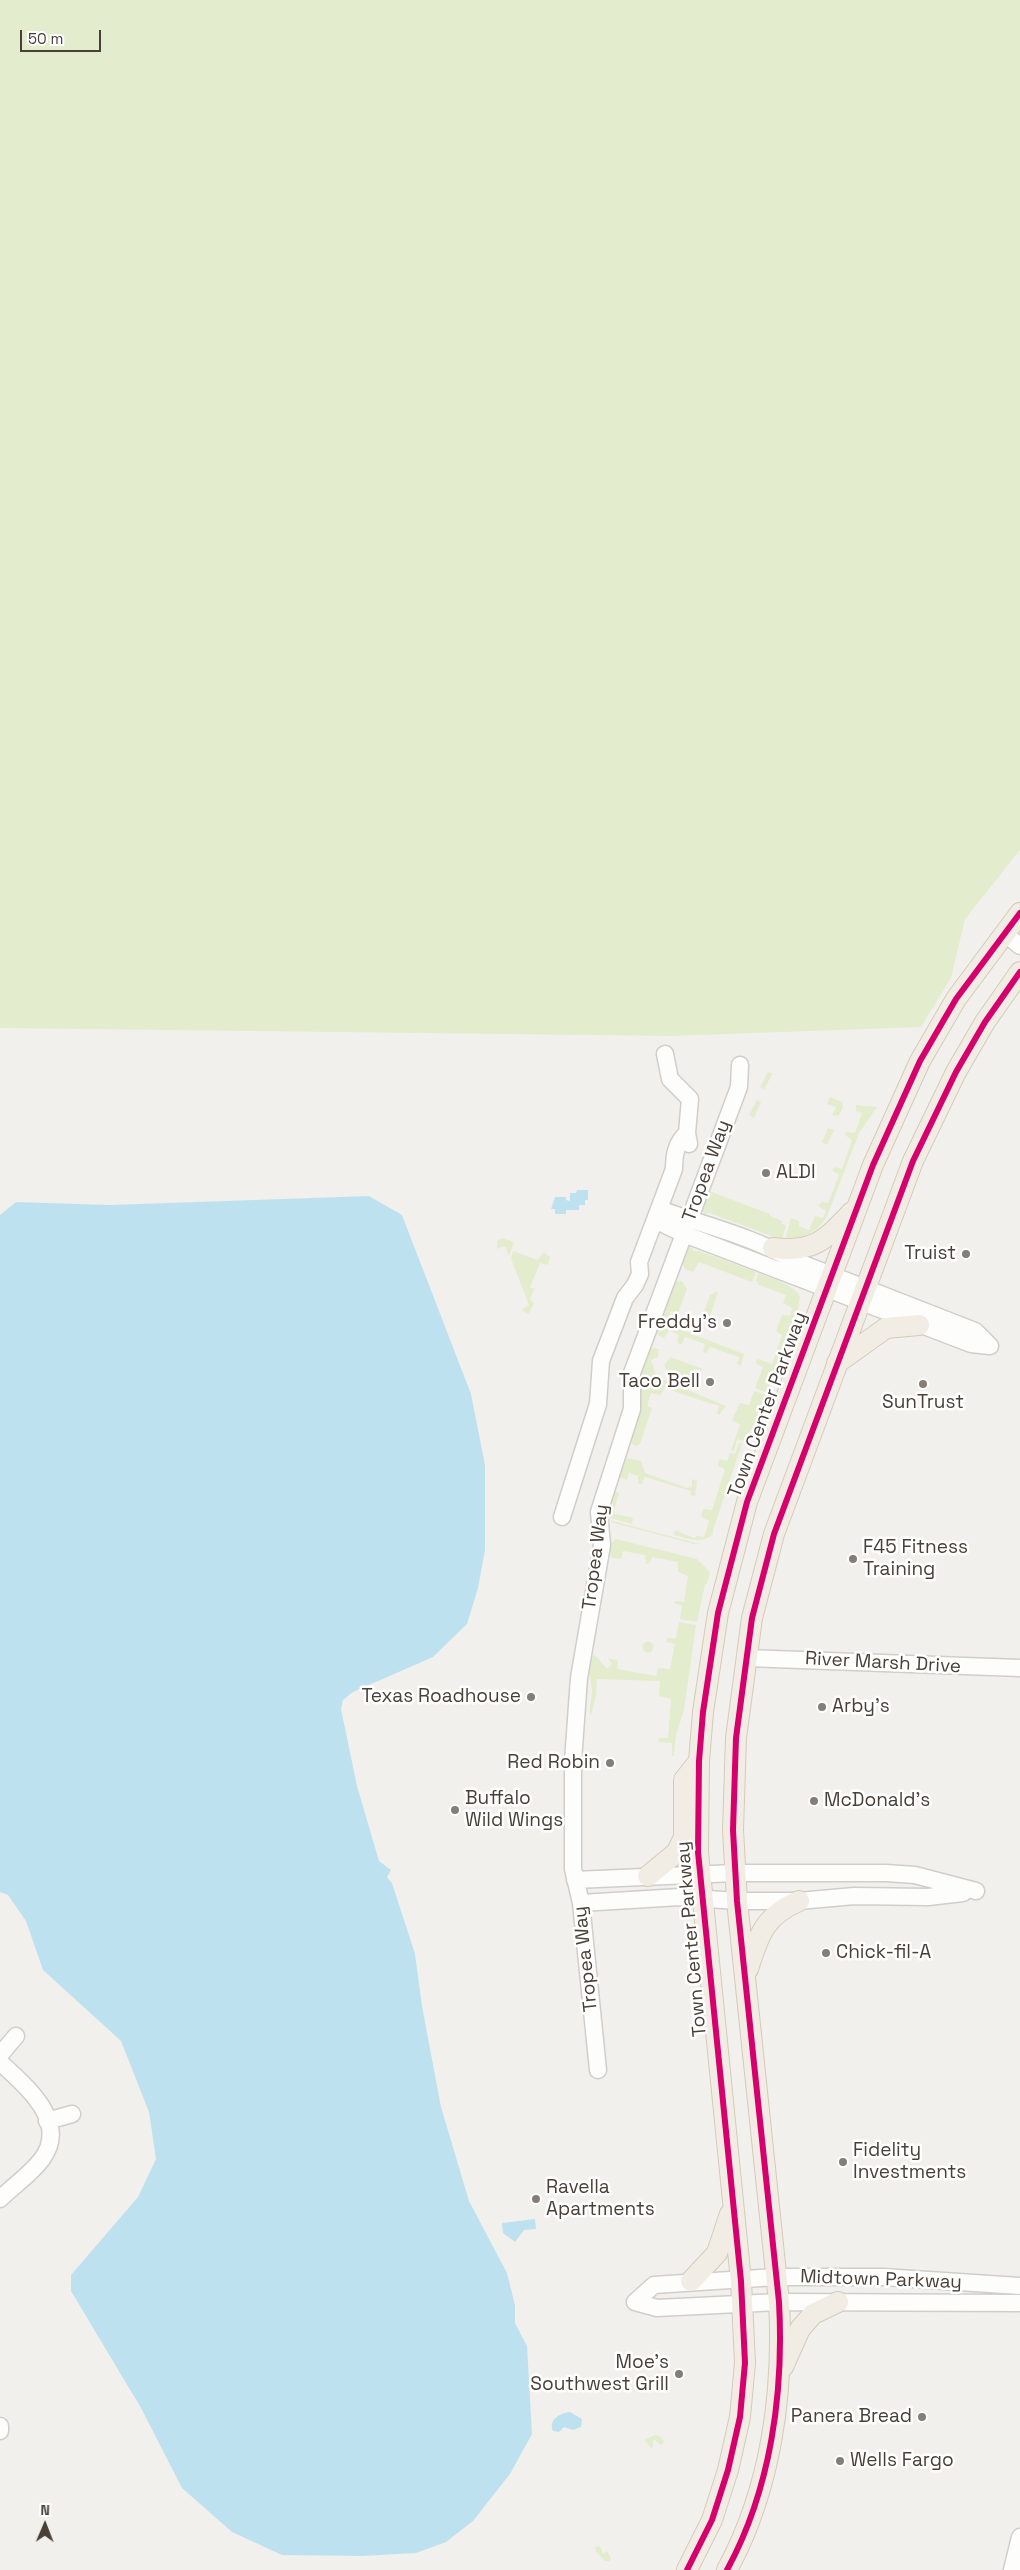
<!DOCTYPE html>
<style>
body{margin:0}
#map{position:relative;width:1020px;height:2570px;overflow:hidden;background:#f2f0ed;font-family:"Space Grotesk",sans-serif}
canvas{display:block}
.north{position:absolute;left:20px;top:2500px;width:50px;height:50px;-webkit-text-stroke:4px #fff;paint-order:stroke;rotate:1deg;font-size:14px;font-weight:700;line-height:20px;text-align:center;color:#494138}
.north::after{content:'';display:block;margin:auto;width:18px;height:22px;background:#494138;clip-path:polygon(50% 0,100% 100%,50% 72%,0 100%)}
.scale{position:absolute;left:20px;top:30px;width:81px;height:22px;box-sizing:border-box;border:2px solid #494138;border-top:0;padding-left:6px;font-size:15px;line-height:18px;white-space:nowrap;color:#494138;-webkit-text-stroke:4px #fff;paint-order:stroke}
</style>
<div id="map">
<canvas width="1020" height="2570"></canvas>
<div class="north">N</div>
<div class="scale">50 m</div>
</div>
<script>
const ctx = document.querySelector('canvas').getContext('2d');
ctx.lineJoin = 'round';
function fillPath(path, color) { ctx.fillStyle = color; ctx.fill(path, 'evenodd'); }
function strokePath(path, color, width, dash) { ctx.strokeStyle = color; ctx.lineWidth = width; ctx.lineCap = dash ? 'butt' : 'round'; ctx.setLineDash(dash || []); ctx.stroke(path); }
function drawText(font, color, halo, rows, align = 'center') {
  ctx.font = font + ' "Space Grotesk",sans-serif'; ctx.lineWidth = 5; ctx.setLineDash([]); ctx.textBaseline = 'middle'; ctx.strokeStyle = halo; ctx.fillStyle = color; for (const [text, x, y, turn = 0] of rows) {
    ctx.save(); ctx.translate(x, y); ctx.rotate((+turn || 0) * Math.PI / 180); ctx.textAlign = isNaN(turn) ? turn : align; if (halo) ctx.strokeText(text, 0, 0); ctx.fillText(text, 0, 0); ctx.restore();
  }
}
fillPath(new Path2D(`
 M 0,0 L 1020,0 L 1020,850 L 965,919 L 951,978 L 921,1027 L 672,1036 L 0,1028 Z
 M 768,1072 L 772,1074 L 764,1090 L 760,1087 Z
 M 830,1097 L 842,1102 L 843,1108 L 838,1116 L 832,1115 L 836,1107 L 827,1104 Z
 M 757,1100 L 761,1102 L 754,1118 L 749,1115 Z
 M 856,1105 L 877,1107 L 859,1133 L 828,1214 C 818,1233 805,1238 785,1240 L 791,1218 L 799,1221 L 799,1226 L 809,1230 L 815,1216 L 823,1218 L 826,1211 L 818,1206 L 822,1202 L 828,1203 L 839,1175 L 832,1170 L 835,1167 L 842,1169 L 852,1140 L 845,1135 L 846,1132 L 855,1133 L 862,1113 L 856,1111 Z
 M 828,1128 L 834,1130 L 827,1145 L 822,1142 Z
 M 709,1191 L 770,1214 L 770,1216 L 782,1221 L 781,1224 L 786,1225 L 782,1240 L 710,1213 L 704,1214 L 701,1207 Z
 M 719,1236 L 802,1267 L 810,1274 L 718,1240 Z
 M 502,1238 L 514,1242 L 509,1256 L 505,1246 L 497,1249 L 497,1241 Z
 M 692,1246 L 693,1251 L 699,1251 L 756,1272 L 752,1282 L 699,1262 L 693,1272 L 685,1269 L 681,1260 L 688,1248 Z
 M 513,1251 L 538,1260 L 543,1252 L 550,1257 L 548,1265 L 540,1263 L 530,1287 L 534,1289 L 530,1300 L 534,1303 L 529,1314 L 522,1310 L 529,1305 L 511,1259 Z
 M 758,1273 C 773,1279 791,1283 800,1296 L 798,1309 L 767,1393 L 755,1388 L 763,1367 L 757,1364 L 756,1361 L 758,1359 L 772,1364 L 782,1335 L 776,1331 L 782,1315 L 790,1316 L 792,1308 L 783,1303 L 786,1295 L 757,1284 L 758,1282 L 756,1281 Z
 M 682,1281 L 687,1289 L 678,1313 L 671,1311 L 666,1324 L 744,1354 L 741,1366 L 737,1364 L 739,1357 L 710,1347 L 706,1354 L 703,1351 L 705,1344 L 685,1337 L 682,1344 L 679,1344 L 677,1341 L 679,1335 L 669,1330 L 664,1338 L 658,1335 L 656,1328 L 675,1282 Z
 M 718,1291 L 710,1317 L 702,1317 L 710,1295 Z
 M 652,1348 L 659,1349 L 658,1357 L 651,1360 L 657,1377 L 726,1406 L 719,1415 L 717,1413 L 719,1406 L 664,1388 L 661,1395 L 651,1393 L 647,1406 L 652,1408 L 640,1444 L 635,1446 L 629,1440 L 638,1375 L 649,1350 Z
 M 670,1357 L 703,1369 L 702,1371 L 695,1369 L 690,1382 L 669,1373 L 664,1366 Z
 M 754,1391 L 766,1395 L 756,1422 L 743,1441 L 737,1439 L 734,1451 L 731,1450 L 740,1425 L 732,1420 L 740,1403 L 749,1405 Z
 M 739,1443 L 742,1444 L 713,1530 L 713,1534 C 702,1545 687,1538 674,1535 L 675,1530 L 694,1538 L 697,1536 L 704,1537 L 709,1521 L 701,1517 L 703,1509 L 712,1510 L 725,1469 L 718,1466 L 719,1459 L 727,1461 L 730,1453 L 735,1454 Z
 M 628,1458 L 641,1461 L 645,1473 L 687,1488 L 692,1487 L 692,1479 L 697,1481 L 695,1496 L 690,1495 L 691,1491 L 645,1477 L 642,1484 L 638,1484 L 638,1476 L 629,1473 L 627,1480 L 618,1476 L 622,1459 Z
 M 614,1491 L 619,1493 L 613,1514 L 631,1517 L 633,1519 L 632,1524 L 607,1517 L 606,1508 Z
 M 609,1520 L 696,1543 L 702,1544 L 714,1539 L 702,1544 L 694,1544 L 614,1523 Z
 M 616,1539 L 697,1559 L 710,1572 L 707,1584 L 705,1584 L 697,1622 L 680,1619 L 682,1606 L 674,1603 L 676,1601 L 684,1602 L 688,1576 L 678,1572 L 678,1562 L 652,1557 L 650,1563 L 646,1564 L 645,1555 L 623,1551 L 621,1559 L 612,1558 L 608,1553 L 609,1545 Z
 M 679,1622 L 696,1625 L 684,1710 L 676,1735 L 674,1756 L 672,1756 L 672,1743 L 658,1742 L 659,1738 L 668,1738 L 671,1699 L 659,1696 L 660,1681 L 597,1679 L 596,1695 L 591,1716 C 588,1707 592,1700 592,1692 C 592,1682 589,1672 588,1665 L 590,1658 L 595,1655 L 607,1669 L 612,1664 L 608,1658 L 618,1661 L 617,1669 L 656,1676 L 658,1668 L 670,1669 L 675,1644 L 667,1642 L 667,1638 L 676,1638 Z
 M642.5 1647a5.5 5.5 0 1 1 11 0a5.5 5.5 0 1 1-11 0Z
 M 655,2435 L 660,2436 L 664,2442 L 661,2445 L 654,2439 L 652,2449 L 644,2440 Z
 M 600,2546 L 603,2554 L 607,2551 L 611,2558 L 610,2561 L 605,2561 L 596,2552 L 595,2547 Z`), '#e3eccd');
fillPath(new Path2D(`
 M 577,1190 L 588,1190 L 588,1200 L 585,1200 L 585,1205 L 579,1205 L 579,1210 L 566,1210 L 566,1214 L 555,1214 L 555,1209 L 551,1209 L 555,1197 L 566,1197 L 566,1200 L 570,1201 L 570,1193 L 576,1193 Z
 M 369,1196 L 402,1215 L 471,1394 L 485,1465 L 485,1550 L 478,1588 L 467,1624 L 433,1657 L 353,1692 L 343,1700 L 341,1709 L 357,1786 L 379,1861 L 391,1870 L 387,1877 L 392,1883 L 415,1954 L 422,2006 L 441,2107 L 469,2201 L 507,2273 L 515,2305 L 515,2323 L 527,2346 L 532,2434 L 510,2474 L 473,2521 L 446,2542 L 416,2553 L 362,2556 L 282,2555 L 232,2532 L 182,2488 L 141,2408 L 71,2291 L 71,2275 L 138,2197 L 156,2159 L 149,2112 L 121,2041 L 43,1970 L 26,1921 L 8,1895 L 0,1892 L 0,1215 L 16,1202 L 110,1205 Z
 M 535,2219 L 536,2229 L 524,2230 L 515,2242 L 503,2233 L 502,2223 Z
 M 570,2412 L 582,2419 L 581,2427 L 573,2430 L 564,2427 L 559,2432 L 553,2431 C 548,2420 560,2413 570,2412 Z`), '#bee1f0');
const minor = new Path2D(`
 M 1004,933 L 1020,946
 M 665,1054 L 670,1079 L 690,1099 L 687,1133 L 689,1144
 M 659,1209 C 704,1225 751,1236 793,1260 L 975,1331 L 990,1346
 M 655,1220 L 684,1234 L 971,1344 L 990,1346
 M 562,1517 L 598,1404 L 601,1361 L 625,1298 L 635,1285 L 640,1274 L 639,1262 L 674,1169 C 674,1155 676,1143 687,1133
 M 746,1658 L 1020,1668
 M 575,1880 L 735,1873 L 886,1873 L 915,1875 L 976,1891
 M 581,1903 L 680,1897 L 737,1901 L 799,1901 L 854,1896 L 928,1897 L 963,1893
 M 0,2055 L 16,2036
 M 0,2062 C 24,2085 70,2121 42,2159 C 31,2174 13,2186 0,2199
 M 598,2070 L 581,1903 L 573,1869 L 573,1761 L 579,1678 L 602,1545 L 599,1512 L 632,1409 L 632,1373 L 739,1087 L 740,1065
 M 47,2121 L 72,2114
 M 635,2302 L 654,2285 L 776,2277 L 883,2277 L 1020,2286
 M 635,2302 L 657,2308 L 779,2302 L 1020,2303
 M 0,2426 L 0,2431
 M 1012,2570 L 1020,2537`);
const major = new Path2D(`
 M 773,1248 C 814,1253 825,1240 852,1212
 M 837,1363 L 886,1328 L 919,1325
 M 648,1876 L 677,1852 L 684,1837 L 684,1780 L 699,1761
 M 748,1969 C 759,1935 764,1916 799,1901
 M 691,2281 L 717,2253 L 730,2214
 M 783,2367 L 800,2329 L 813,2314 L 838,2302
 M 687,2570 L 712,2520 L 728,2470 L 740,2417 L 745,2363 L 741,2281 L 698,1852 L 699,1761 L 703,1712 L 718,1613 L 747,1502 L 873,1165 L 920,1061 L 956,999 L 1020,913
 M 727,2570 C 771,2489 784,2393 779,2302 L 737,1901 L 733,1830 L 736,1738 L 752,1618 L 774,1534 L 913,1161 L 956,1072 L 985,1022 L 1020,972`);
strokePath(minor, '#d0ceca', 19);
strokePath(major, '#d4caba', 22);
strokePath(minor, '#fdfdfc', 16);
strokePath(major, '#f2ede4', 20);
strokePath(new Path2D(`
 M 687,2570 L 712,2520 L 728,2470 L 740,2417 L 745,2363 L 741,2281 L 698,1852 L 699,1761 L 703,1712 L 718,1613 L 747,1502 L 873,1165 L 920,1061 L 956,999 L 1020,913
 M 727,2570 C 771,2489 784,2393 779,2302 L 737,1901 L 733,1830 L 736,1738 L 752,1618 L 774,1534 L 913,1161 L 956,1072 L 985,1022 L 1020,972`), '#d6006c', 6);
for (const [x, y, r, color] of [
 [766,1173,5,"#847e77"],
 [966,1254,5,"#847e77"],
 [727,1323,5,"#847e77"],
 [710,1382,5,"#847e77"],
 [923,1384,5,"#847e77"],
 [853,1559,5,"#847e77"],
 [531,1697,5,"#847e77"],
 [822,1707,5,"#847e77"],
 [610,1763,5,"#847e77"],
 [814,1801,5,"#847e77"],
 [455,1810,5,"#847e77"],
 [826,1953,5,"#847e77"],
 [843,2162,5,"#847e77"],
 [536,2199,5,"#847e77"],
 [679,2374,5,"#847e77"],
 [922,2417,5,"#847e77"],
 [840,2461,5,"#847e77"]
]) { const dot = new Path2D(); dot.arc(x, y, r, 0, 2 * Math.PI); ctx.fillStyle = color; ctx.fill(dot); strokePath(dot, '#fff', 2); }
drawText('19px', '#494138', '#fff', [
 ["Tropea Way",707,1171,-70],
 ["Town Center Parkway",768,1405,-70],
 ["Tropea Way",596,1557,-83],
 ["River Marsh Drive",883,1663,3],
 ["Town Center Parkway",692,1939,-95],
 ["Tropea Way",586,1959,-96],
 ["Midtown Parkway",881,2280,2]
]);
drawText('19px', '#494138', '#fff', [
 ["ALDI",776,1173],
 ["Truist",956,1254,"right"],
 ["Freddy's",717,1323,"right"],
 ["Taco Bell",700,1382,"right"],
 ["SunTrust",923,1403,"center"],
 ["F45 Fitness",863,1548],
 ["Training",863,1570],
 ["Texas Roadhouse",521,1697,"right"],
 ["Arby's",832,1707],
 ["Red Robin",600,1763,"right"],
 ["Buffalo",465,1799],
 ["Wild Wings",465,1821],
 ["McDonald's",824,1801],
 ["Chick-fil-A",836,1953],
 ["Fidelity",853,2151],
 ["Investments",853,2173],
 ["Ravella",546,2188],
 ["Apartments",546,2210],
 ["Moe's",669,2363,"right"],
 ["Southwest Grill",669,2385,"right"],
 ["Panera Bread",912,2417,"right"],
 ["Wells Fargo",850,2461]
], 'left');
</script>
